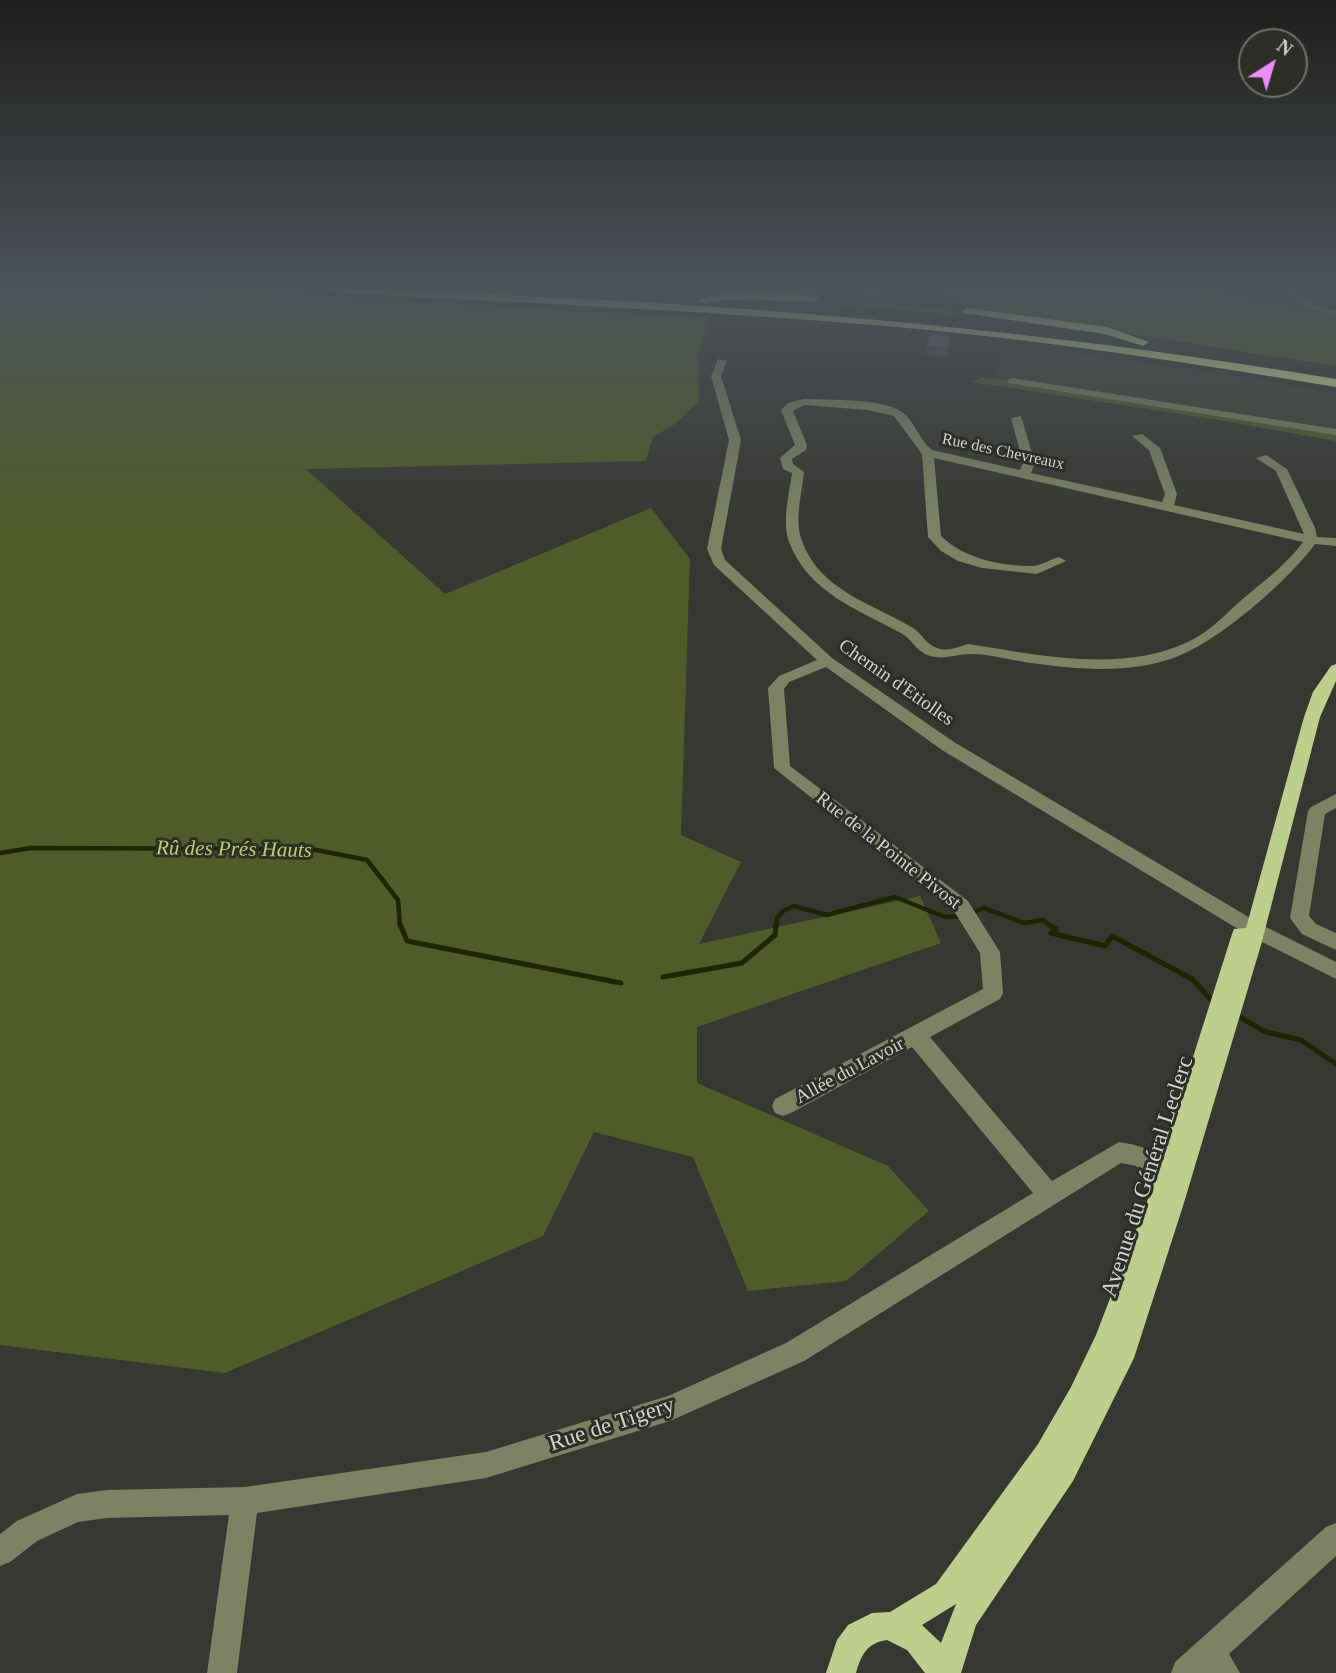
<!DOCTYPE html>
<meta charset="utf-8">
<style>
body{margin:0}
#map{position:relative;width:1336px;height:1673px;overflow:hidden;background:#363831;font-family:Georgia,serif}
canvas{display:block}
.north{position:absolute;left:1238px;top:28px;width:70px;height:70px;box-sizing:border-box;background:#2c2e27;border:2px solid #6e706a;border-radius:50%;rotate:37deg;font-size:19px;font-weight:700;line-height:28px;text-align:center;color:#d1d3ce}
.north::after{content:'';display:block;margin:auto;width:24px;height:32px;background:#eb8dfb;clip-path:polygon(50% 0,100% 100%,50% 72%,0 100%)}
</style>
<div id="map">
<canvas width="1336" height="1673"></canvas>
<div class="north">N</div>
</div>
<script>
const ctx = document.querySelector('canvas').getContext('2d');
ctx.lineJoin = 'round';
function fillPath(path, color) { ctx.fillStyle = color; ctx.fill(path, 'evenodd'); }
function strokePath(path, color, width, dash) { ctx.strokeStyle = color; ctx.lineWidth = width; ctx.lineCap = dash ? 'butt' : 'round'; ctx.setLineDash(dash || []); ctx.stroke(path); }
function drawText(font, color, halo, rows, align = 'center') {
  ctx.font = font + ' Georgia,serif'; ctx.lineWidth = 6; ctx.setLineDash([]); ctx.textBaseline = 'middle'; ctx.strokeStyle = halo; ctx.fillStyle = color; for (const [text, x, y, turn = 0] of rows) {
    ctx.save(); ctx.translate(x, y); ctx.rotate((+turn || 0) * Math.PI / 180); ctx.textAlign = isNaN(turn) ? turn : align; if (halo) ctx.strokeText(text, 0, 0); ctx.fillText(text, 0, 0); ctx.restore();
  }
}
fillPath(new Path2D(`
 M 1003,344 L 1237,376 L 1336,394 L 1336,434 L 992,378 L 997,373 Z`), '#3e4235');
fillPath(new Path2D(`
 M 0,289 L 194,289 L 709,318 L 698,356 L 699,401 L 675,424 L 653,437 L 646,461 L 306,469 L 445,594 L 651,508 L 690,559 L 681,835 L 741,862 L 699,944 L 920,896 L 941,943 L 697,1027 L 697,1083 L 888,1166 L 929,1211 L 846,1281 L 748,1291 L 693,1157 L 594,1132 L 543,1236 L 225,1373 L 0,1345 Z
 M 636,289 L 814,289 L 805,295 L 790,297 Z
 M 930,289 L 1187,289 L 1309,308 L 1336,317 L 1336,366 L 970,309 Z
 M 826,299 L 954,311 L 974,316 L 812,303 L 807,300 Z
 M 981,377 L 1124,396 L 1336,434 L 1336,441 L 1219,420 L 972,382 Z`), '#4f5b29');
strokePath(new Path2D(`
 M 0,853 L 31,848 L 311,849 L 367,860 L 398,900 L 400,926
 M 971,913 L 984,908 L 1024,923 L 1043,920 L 1051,926
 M 776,926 L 777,918 L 783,911 L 794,906 L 827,915 L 895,897 L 945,917 L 963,916`), '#1e2500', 4.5);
strokePath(new Path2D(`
 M 400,924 L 407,941 L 621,983
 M 1048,924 L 1056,929 L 1051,933 L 1105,946 L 1112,936 L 1192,979 L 1214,1003
 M 663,977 L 742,963 L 775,935 L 776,924
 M 1234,1014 L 1266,1032 L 1301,1040 L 1336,1064`), '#1e2500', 5);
fillPath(new Path2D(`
 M 1284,289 L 1294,289 L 1310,302 L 1336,311 L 1336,317 L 1304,306 Z
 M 718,359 L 727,361 L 721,376 L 741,440 L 721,549 L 725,560 L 832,658 L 954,742 L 1262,925 L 1336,962 L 1336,979 L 1248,935 L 942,750 L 826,667 L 789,682 L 784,689 L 790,766 L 968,901 L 1000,952 L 1003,993 L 1000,999 L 930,1037 L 1052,1181 L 1119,1142 C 1141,1145 1169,1154 1178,1176 L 1175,1184 L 1167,1187 L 1136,1166 L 1121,1163 L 804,1361 L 670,1421 L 486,1478 L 257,1513 L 237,1673 L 207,1673 L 229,1515 L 107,1518 L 78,1522 L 37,1541 L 10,1562 L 0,1566 L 0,1534 L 17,1521 L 77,1494 L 107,1490 L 245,1487 L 486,1452 L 668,1396 L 786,1343 L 1033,1193 L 912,1047 L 791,1113 L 783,1116 L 775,1113 L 772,1106 L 775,1099 L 983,989 L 980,953 L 954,911 L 774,768 L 768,688 L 779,676 L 817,660 L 714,565 L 707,549 L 729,440 L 711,376 Z
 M 1012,378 L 1336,429 L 1336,435 L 1008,383 L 1008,379 Z
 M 804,399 C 827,400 883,398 902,412 C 915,421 919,440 932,450 L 1020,470 L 1023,463 L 1011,418 L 1021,416 L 1035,463 L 1031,473 L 1162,502 L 1165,494 L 1149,450 L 1132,436 L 1142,434 L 1160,448 L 1177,494 L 1174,505 L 1304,534 L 1276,471 L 1256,458 L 1266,455 L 1287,469 L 1315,528 L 1317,537 L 1336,538 L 1336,546 L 1315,544 C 1288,581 1219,641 1176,657 C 1128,675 1073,669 1024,662 C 1007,659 988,654 971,654 C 956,654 945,660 930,656 C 916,652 912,639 901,633 C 858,610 808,592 789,542 C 782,521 789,495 792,473 L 783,469 L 780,458 L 795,445 L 781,410 L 788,403 ZM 804,405 L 868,410 L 894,416 L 922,454 L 928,537 L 941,551 L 958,561 L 982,568 L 1037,574 L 1066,561 L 1059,557 C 1051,559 1042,565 1033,566 C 1001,566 965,559 941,536 L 934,458 L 1303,542 C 1287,564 1265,580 1245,597 C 1227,612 1211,631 1190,641 C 1121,674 1040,655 968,644 C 958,647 948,652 937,648 C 925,644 922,633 913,628 C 872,603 820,591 802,541 C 794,520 802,493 804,472 L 793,464 L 792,459 L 806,450 L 807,445 L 793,411 Z
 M 1336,794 L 1336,808 L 1325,814 L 1309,916 L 1316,924 L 1336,933 L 1336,950 L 1302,934 L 1290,918 L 1308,811 L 1311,807 Z
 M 1336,1523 L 1336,1556 L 1229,1654 L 1240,1673 L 1171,1673 L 1175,1662 L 1326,1527 Z`), '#7b8364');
fillPath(new Path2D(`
 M 1336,664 L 1336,681 L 1320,717 L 1261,945 L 1183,1206 L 1134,1358 L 1073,1481 L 976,1625 L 961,1673 L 925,1673 L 907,1650 L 887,1640 C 867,1643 861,1655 856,1673 L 826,1673 L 837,1640 L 848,1625 L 872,1613 L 890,1612 L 936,1584 L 1038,1444 L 1071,1387 L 1096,1335 L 1148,1199 L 1232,934 L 1234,929 L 1246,928 L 1304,717 L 1313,692 L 1331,666 ZM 956,1604 L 941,1643 L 922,1625 Z`), '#bece8d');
fillPath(new Path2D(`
 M 326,289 C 419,289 512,295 606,300 C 854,314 1091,338 1336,379 L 1336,387 C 1186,362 1037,339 885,326 C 701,310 516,303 331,292 Z
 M 724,294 L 814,295 L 820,298 L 814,301 L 724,300 L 703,303 L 697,300 Z
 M 967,308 L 1107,327 L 1149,342 L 1143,346 L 1105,334 L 963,313 L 961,311 Z`), '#d8ec9d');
fillPath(new Path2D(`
 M 864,289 L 884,289 L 881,303 L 862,301 Z
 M 929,333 L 948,349 L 947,356 L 926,354 Z`), '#555156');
const building = new Path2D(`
 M 864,289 L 884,289 L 882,296 L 863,294 Z
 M 929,333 L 950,335 L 948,349 L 927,347 Z`);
fillPath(building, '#635e64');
strokePath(building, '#454246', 2);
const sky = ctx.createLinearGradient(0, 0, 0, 524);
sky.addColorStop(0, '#1e1f1b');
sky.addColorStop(0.55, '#4c535a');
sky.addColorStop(1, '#4c535a00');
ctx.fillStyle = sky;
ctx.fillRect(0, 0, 1336, 524);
drawText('16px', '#d1d3ce', '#2c2e27', [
 ["Rue des Chevreaux",1003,452,12]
]);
drawText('19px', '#d1d3ce', '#2c2e27', [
 ["Chemin d'Etiolles",896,683,35],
 ["Rue de la Pointe Pivost",888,851,38],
 ["Allée du Lavoir",850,1071,-28]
]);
drawText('italic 21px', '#bad169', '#2c2e27', [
 ["Rû des Prés Hauts",234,850,1]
]);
drawText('23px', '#d1d3ce', '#2c2e27', [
 ["Avenue du Général Leclerc",1148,1177,-72],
 ["Rue de Tigery",612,1425,-18]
]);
</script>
